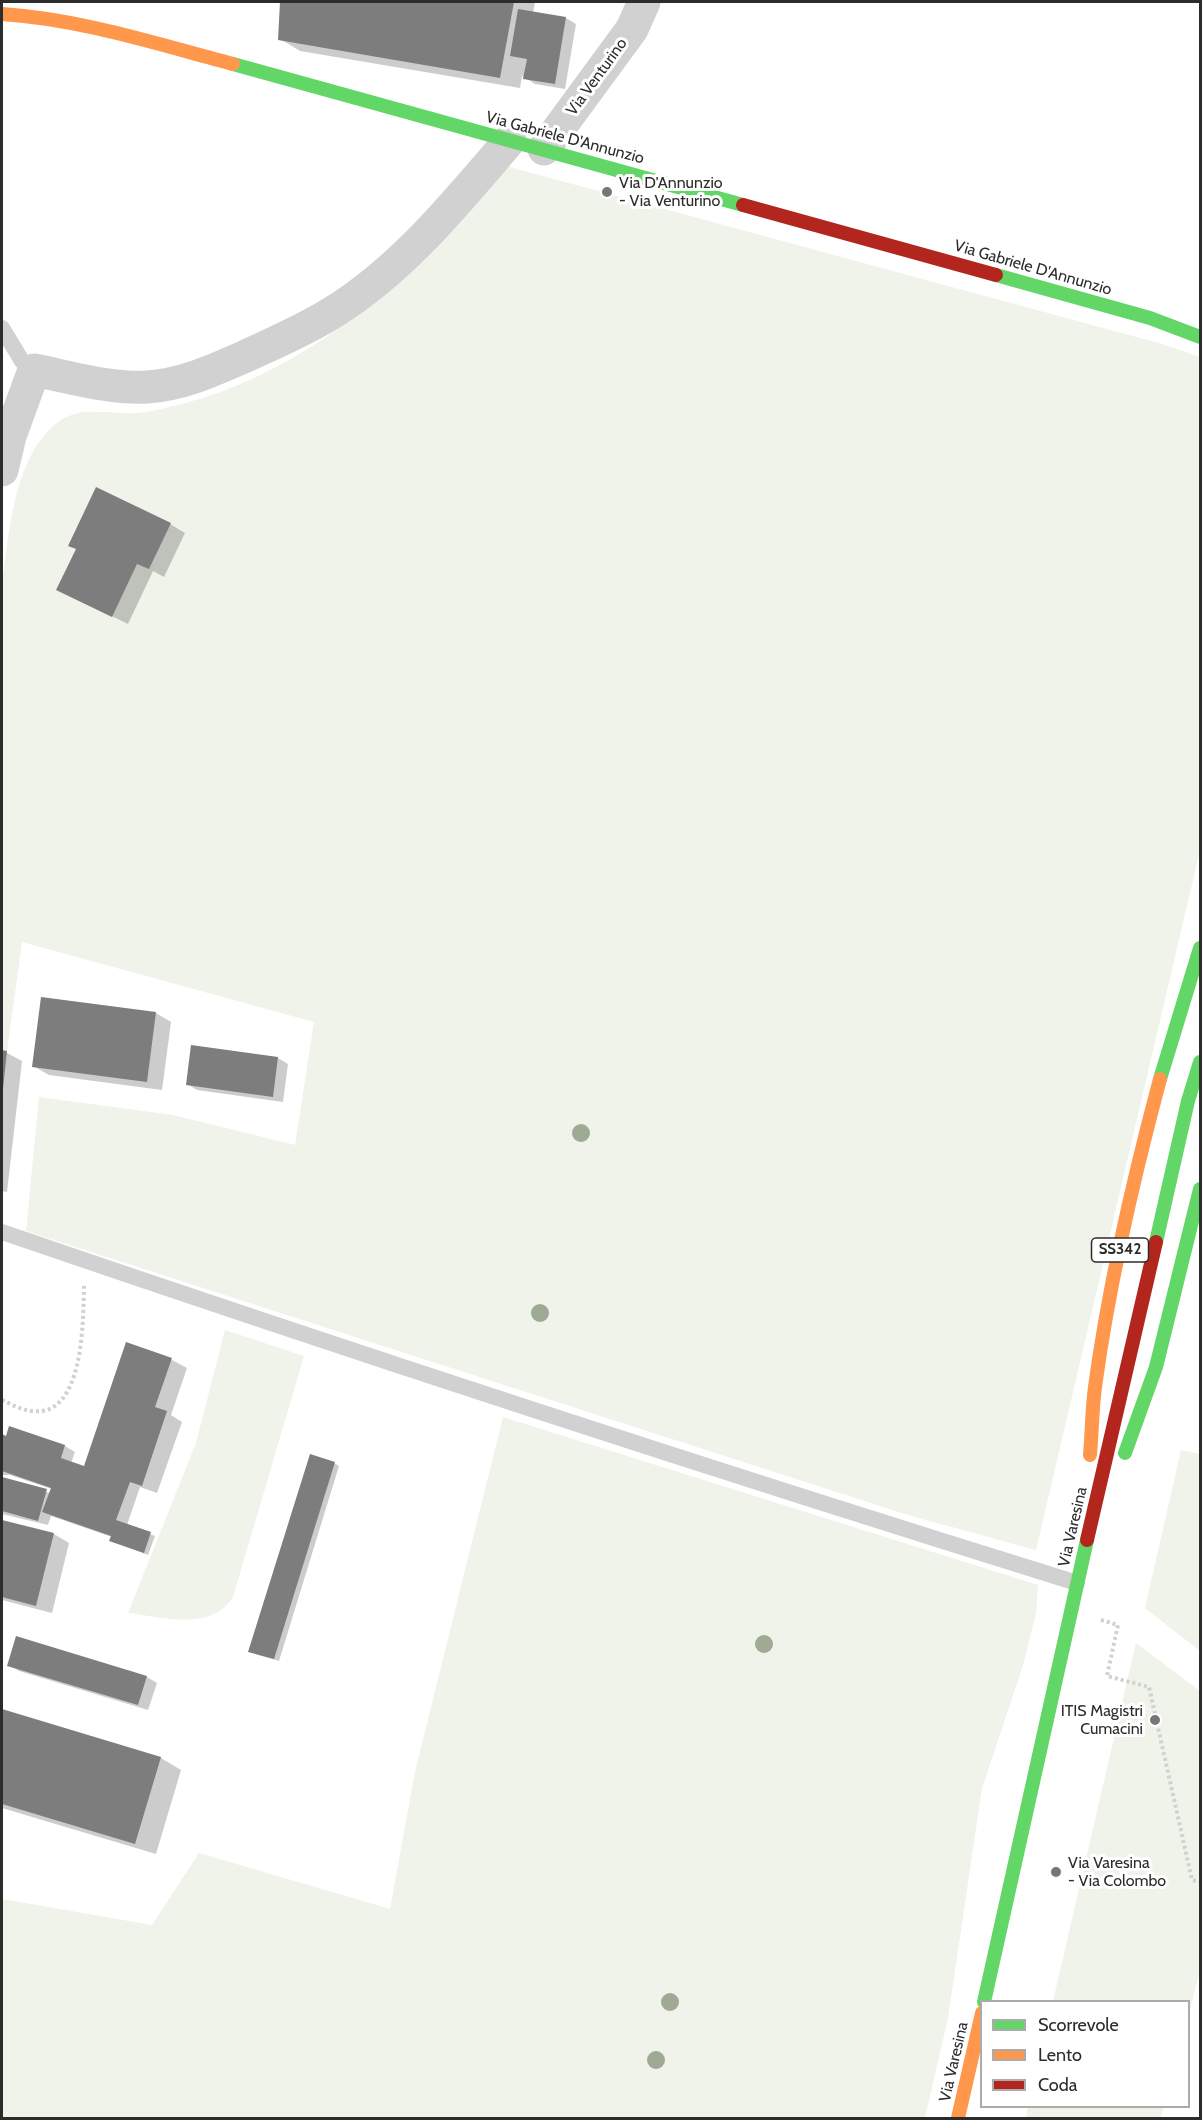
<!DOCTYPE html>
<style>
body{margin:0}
#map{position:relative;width:1202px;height:2120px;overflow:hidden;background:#fff;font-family:Cabin,sans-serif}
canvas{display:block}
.frame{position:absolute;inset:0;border:3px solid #2c2c2c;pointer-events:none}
.legend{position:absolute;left:980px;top:2000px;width:210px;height:108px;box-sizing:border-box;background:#fff;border:2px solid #ababab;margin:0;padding:8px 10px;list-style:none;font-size:18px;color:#2c2c2c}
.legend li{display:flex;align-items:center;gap:12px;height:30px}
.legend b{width:30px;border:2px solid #ababab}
</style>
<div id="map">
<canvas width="1202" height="2120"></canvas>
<div class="frame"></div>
<ul class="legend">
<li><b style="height:8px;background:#63d668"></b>Scorrevole</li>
<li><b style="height:8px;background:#ff974d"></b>Lento</li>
<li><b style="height:8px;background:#b3261e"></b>Coda</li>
</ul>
</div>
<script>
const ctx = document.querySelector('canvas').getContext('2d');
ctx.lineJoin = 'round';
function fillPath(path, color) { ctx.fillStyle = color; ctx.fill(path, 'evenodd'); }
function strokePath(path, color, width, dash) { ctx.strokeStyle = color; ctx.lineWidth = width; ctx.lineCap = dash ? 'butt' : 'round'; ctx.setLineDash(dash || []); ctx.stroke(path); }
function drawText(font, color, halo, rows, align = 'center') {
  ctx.font = font + ' Cabin,sans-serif'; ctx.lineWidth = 6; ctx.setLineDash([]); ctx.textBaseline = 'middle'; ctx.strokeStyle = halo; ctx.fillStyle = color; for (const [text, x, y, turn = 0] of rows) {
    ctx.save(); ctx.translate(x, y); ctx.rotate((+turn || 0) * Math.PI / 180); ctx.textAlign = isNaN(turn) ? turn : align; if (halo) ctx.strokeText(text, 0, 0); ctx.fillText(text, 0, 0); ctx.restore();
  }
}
fillPath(new Path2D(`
 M 506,166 L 1162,344 L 1200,357 L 1200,850 L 1036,1550 L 908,1515 L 26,1231 L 39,1097 L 173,1115 L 295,1145 L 314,1022 L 22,942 L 7,1051 L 2,1051 L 2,587 C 9,534 13,453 61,420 C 85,404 118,417 146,412 C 167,408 191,402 212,395 C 274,374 336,334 387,292 C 401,281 412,265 425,252 C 452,224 479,195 506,166 Z
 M 225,1330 L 304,1356 L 233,1597 C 211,1632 162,1617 128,1613 L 196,1443 Z
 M 503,1417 L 1038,1585 L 1036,1613 L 1024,1662 L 982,1788 L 948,2018 L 925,2118 L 2,2118 L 2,1899 L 152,1925 L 199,1853 L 390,1909 L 415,1772 Z
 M 1181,1450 L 1200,1454 L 1200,1651 L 1145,1608 Z
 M 1136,1643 L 1200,1691 L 1200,1970 L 1189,2014 L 1188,2002 L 1053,2001 Z
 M 1028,2107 L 1028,2106 L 1164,2107 L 1160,2118 L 1026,2118 Z`), '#eff3ea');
fillPath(new Path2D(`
 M 281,2 L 535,2 L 533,13 L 566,18 L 576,24 L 565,89 L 535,84 L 522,76 L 520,88 L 300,51 L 280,39 Z
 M 170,524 L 185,533 L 164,577 L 153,571 L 128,624 L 58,590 Z
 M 156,1013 L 171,1022 L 162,1090 L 49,1075 L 33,1066 Z
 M 192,1047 L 278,1058 L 288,1064 L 283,1102 L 197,1090 L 187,1084 Z
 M 2,1052 L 7,1053 L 22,1061 L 7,1192 L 2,1191 Z
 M 127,1344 L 172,1360 L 187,1368 L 171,1415 L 182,1422 L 157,1493 L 140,1487 L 127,1525 L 155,1536 L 148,1555 L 116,1543 L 111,1541 L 112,1537 L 51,1516 L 48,1525 L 2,1514 L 2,1478 L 50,1493 L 52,1489 L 10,1475 L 2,1475 L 2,1436 L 7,1438 L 10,1428 L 65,1446 L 75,1452 L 71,1463 L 85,1468 Z
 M 334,1463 L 339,1466 L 279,1661 L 255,1654 Z
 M 2,1521 L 54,1534 L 69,1543 L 52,1613 L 2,1600 Z
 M 9,1665 L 147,1677 L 157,1683 L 148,1710 L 19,1671 Z
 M 2,1711 L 161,1758 L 181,1770 L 156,1854 L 2,1808 Z`), '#0003');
fillPath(new Path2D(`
 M 280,2 L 514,2 L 500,78 L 278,40 Z
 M 518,9 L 566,17 L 555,84 L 523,79 L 527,59 L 510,56 Z
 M 96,487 L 171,523 L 149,569 L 137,564 L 112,617 L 56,590 L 76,549 L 68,546 Z
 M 41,997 L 156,1012 L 147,1082 L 32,1067 Z
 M 191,1045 L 278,1057 L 273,1097 L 186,1085 Z
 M 2,1050 L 7,1051 L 3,1089 L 2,1089 Z
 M 126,1342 L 172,1358 L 155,1407 L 167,1411 L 142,1486 L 130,1482 L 116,1520 L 151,1532 L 144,1553 L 109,1541 L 111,1536 L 42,1512 L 51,1488 L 2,1471 L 2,1434 L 6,1436 L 9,1426 L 65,1445 L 61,1458 L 84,1466 Z
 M 310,1454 L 335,1462 L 274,1659 L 248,1652 Z
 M 2,1477 L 47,1489 L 38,1521 L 2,1511 Z
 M 2,1520 L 54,1533 L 36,1606 L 2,1597 Z
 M 16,1636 L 147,1676 L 138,1705 L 7,1666 Z
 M 2,1709 L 161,1757 L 135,1844 L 2,1804 Z`), '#7d7d7d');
strokePath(new Path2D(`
 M 2,1400 C 11,1404 21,1410 32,1411 C 85,1418 83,1318 84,1285
 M 1101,1620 L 1118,1625 L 1107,1676 L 1149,1687 L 1192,1880 L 1200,1882`), '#d1d1d1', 4, [3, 3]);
strokePath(new Path2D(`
 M 2,328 L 22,361 L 34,370
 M 2,1232 C 358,1354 717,1471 1077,1583`), '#d1d1d1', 16);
strokePath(new Path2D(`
 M 544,149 L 632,29 L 644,2
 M 2,470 L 10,436 L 34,370 C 70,377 110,389 147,387 C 182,385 214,370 246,356 C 276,342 307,329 335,311 C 405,267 457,201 510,140`), '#d1d1d1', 33);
strokePath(new Path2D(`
 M 233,64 L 743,205
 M 996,275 L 1150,318 L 1200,337
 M 1160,1079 L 1200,948
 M 1156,1242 L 1188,1101 L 1200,1062
 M 1125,1453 L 1156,1367 L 1200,1189
 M 984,2002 L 1087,1540`), '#63d668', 14);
strokePath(new Path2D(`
 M 2,14 C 80,19 157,44 233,64
 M 1090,1455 C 1092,1432 1092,1409 1095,1387 C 1109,1283 1133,1180 1160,1079
 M 958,2118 L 982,2013`), '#ff974d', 14);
strokePath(new Path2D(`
 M 743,205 L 996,275
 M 1087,1540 L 1156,1242`), '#b3261e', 14);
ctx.fillStyle = '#9faa94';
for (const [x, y] of [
 [581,1133],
 [540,1313],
 [764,1644],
 [670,2002],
 [656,2060]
]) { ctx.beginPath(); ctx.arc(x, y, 9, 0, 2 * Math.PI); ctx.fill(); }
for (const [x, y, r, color] of [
 [607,192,6,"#767676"],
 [1155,1720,6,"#767676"],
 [1056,1872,6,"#767676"]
]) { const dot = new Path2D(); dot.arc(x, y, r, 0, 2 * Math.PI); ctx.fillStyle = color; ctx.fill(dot); strokePath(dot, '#fff', 2); }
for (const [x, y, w] of [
 [1120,1250,57]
]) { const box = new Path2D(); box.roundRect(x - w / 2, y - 12, w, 24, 4.5); ctx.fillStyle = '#fff'; ctx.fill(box); strokePath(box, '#2c2c2c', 1.5); }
drawText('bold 15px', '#2c2c2c', null, [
 ["SS342",1120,1250]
]);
drawText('16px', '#2c2c2c', '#fff', [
 ["Via Venturino",597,77,-54],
 ["Via Gabriele D'Annunzio",565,138,15],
 ["Via Gabriele D'Annunzio",1033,268,16],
 ["Via Varesina",1073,1527,-77],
 ["Via Varesina",954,2062,-77]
]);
drawText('16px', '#2c2c2c', '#fff', [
 ["Via D'Annunzio",619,183],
 ["- Via Venturino",619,201],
 ["ITIS Magistri",1143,1711,"right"],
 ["Cumacini",1143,1729,"right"],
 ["Via Varesina",1068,1863],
 ["- Via Colombo",1068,1881]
], 'left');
</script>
